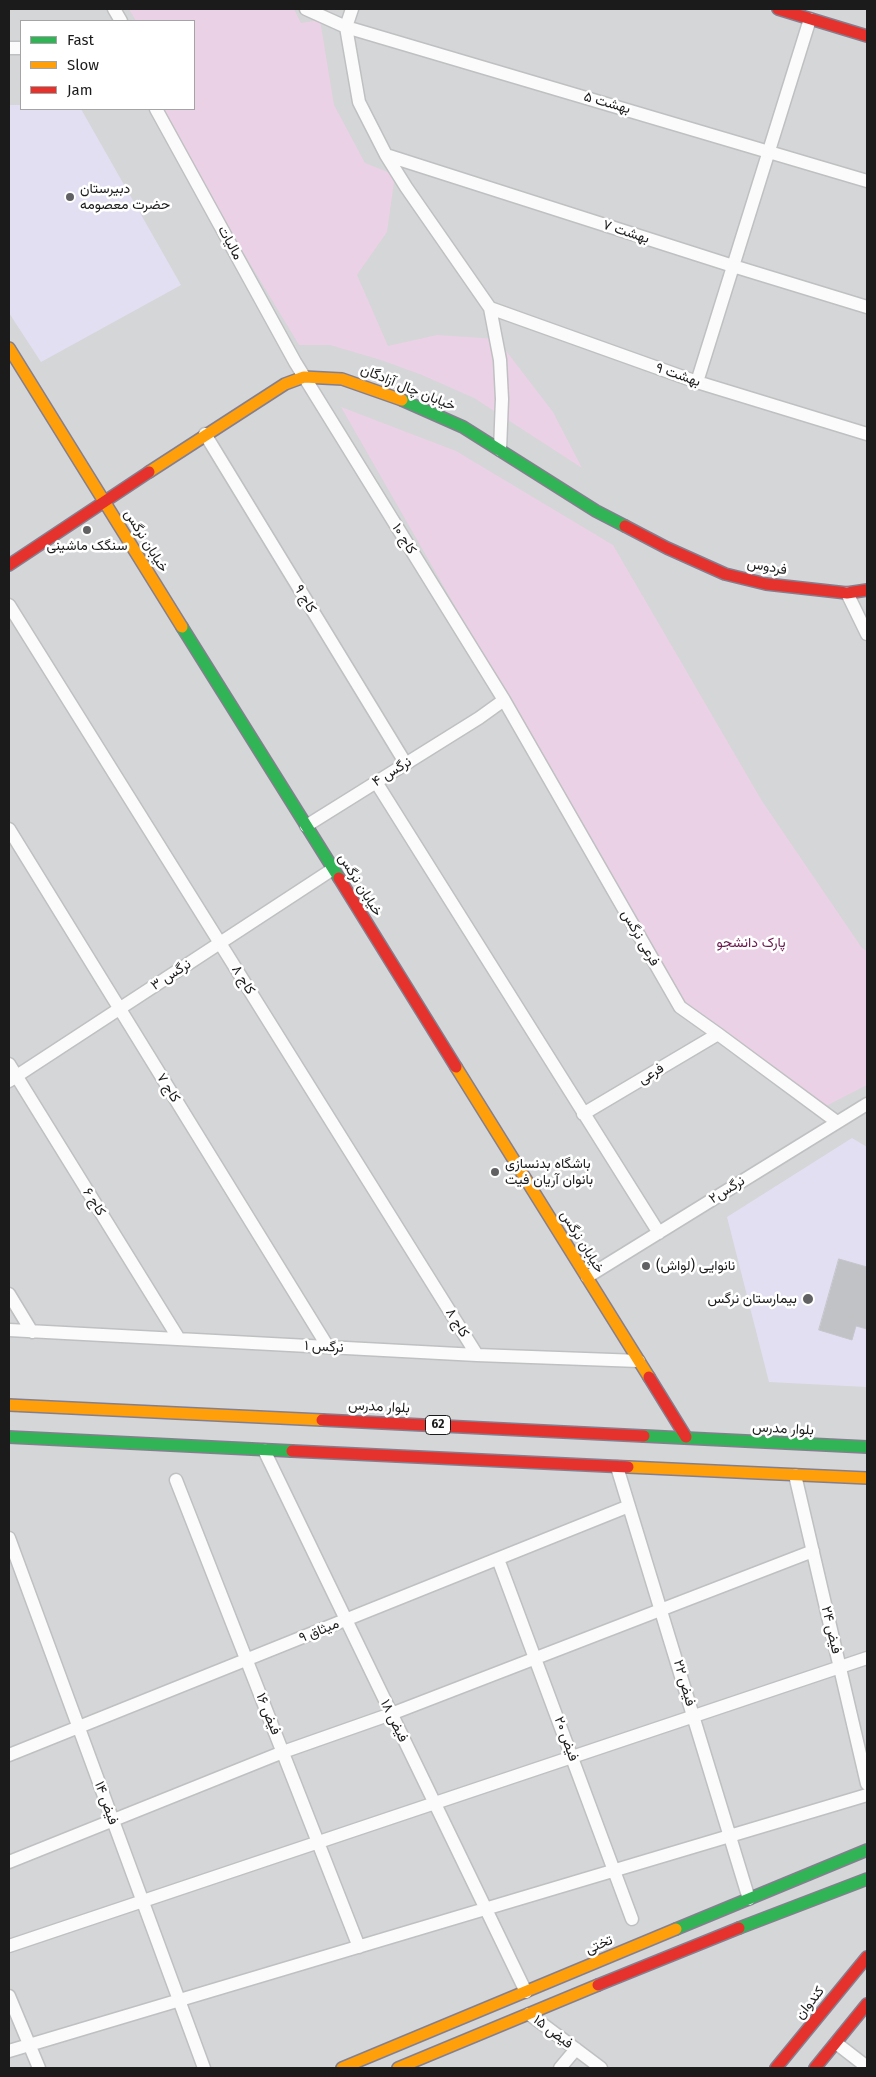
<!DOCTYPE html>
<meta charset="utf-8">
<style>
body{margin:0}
#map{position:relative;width:876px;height:2077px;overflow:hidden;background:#e3e4e9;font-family:"Fira Sans",sans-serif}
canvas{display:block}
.frame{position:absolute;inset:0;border:10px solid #1b1b1b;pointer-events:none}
.legend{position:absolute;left:20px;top:20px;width:175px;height:90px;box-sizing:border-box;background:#fff;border:1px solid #a4a4a4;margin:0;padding:6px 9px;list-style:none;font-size:15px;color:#1b1b1b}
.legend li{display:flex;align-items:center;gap:10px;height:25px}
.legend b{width:25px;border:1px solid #a4a4a4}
</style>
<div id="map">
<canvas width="876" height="2077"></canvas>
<div class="frame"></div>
<ul class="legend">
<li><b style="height:6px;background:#30b455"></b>Fast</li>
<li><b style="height:6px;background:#ff9f0a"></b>Slow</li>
<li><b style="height:6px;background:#e5322d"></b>Jam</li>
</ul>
</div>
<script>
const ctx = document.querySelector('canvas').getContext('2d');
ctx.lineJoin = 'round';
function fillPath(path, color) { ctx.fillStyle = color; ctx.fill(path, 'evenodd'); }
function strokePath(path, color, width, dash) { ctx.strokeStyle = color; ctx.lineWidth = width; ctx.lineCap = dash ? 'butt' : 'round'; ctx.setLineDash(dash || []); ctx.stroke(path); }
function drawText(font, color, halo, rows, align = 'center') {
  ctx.font = font + ' "Fira Sans",Vazirmatn,sans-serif'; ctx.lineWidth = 5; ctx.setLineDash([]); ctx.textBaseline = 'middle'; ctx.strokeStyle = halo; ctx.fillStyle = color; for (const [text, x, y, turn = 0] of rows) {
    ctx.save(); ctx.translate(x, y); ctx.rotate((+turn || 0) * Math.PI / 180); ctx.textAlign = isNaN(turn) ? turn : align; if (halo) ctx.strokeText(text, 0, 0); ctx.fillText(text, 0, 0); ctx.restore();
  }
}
fillPath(new Path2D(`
 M 9,9 L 867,9 L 867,2068 L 9,2068 ZM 21,21 L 194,21 L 194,109 L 21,109 Z`), '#d5d6d8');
fillPath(new Path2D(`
 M 9,105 L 21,105 L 21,109 L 81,109 L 181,285 L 41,362 L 9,313 Z
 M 852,1138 L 867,1147 L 867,1387 L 769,1382 L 727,1217 Z`), '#e3dff2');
fillPath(new Path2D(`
 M 129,9 L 294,9 L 301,23 L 320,20 L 334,105 L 365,163 L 395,175 L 387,232 L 357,275 L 388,346 L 437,335 L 497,339 L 553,412 L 582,468 L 474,398 L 422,375 L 381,360 L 330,345 L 299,345 L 157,109 L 194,109 L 194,21 L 136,21 Z
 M 341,407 L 456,451 L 613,545 L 762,801 L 862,948 L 867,951 L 867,1085 L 824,1107 L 684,1006 Z`), '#ebd1e5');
const building = new Path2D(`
 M 839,1259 L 867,1267 L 867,1329 L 856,1326 L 852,1340 L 819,1330 Z`);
fillPath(building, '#c1c2c6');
strokePath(building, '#c5c7cc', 1);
const street = new Path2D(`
 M 114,9 L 121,21
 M 306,9 L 346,27 L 867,181
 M 352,9 L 346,27 L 359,102 L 386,155 L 406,187 L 490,308 L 500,360 L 502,399 L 500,450
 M 9,48 L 21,48
 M 156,109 L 295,362 L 504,700 L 680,1007 L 718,1034 L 837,1122
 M 386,155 L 733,266 L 867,307
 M 490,308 L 697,382 L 867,434
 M 697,382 L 810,19
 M 205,434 L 406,764
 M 847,593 L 867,634
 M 9,605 L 477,1355
 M 376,782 L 659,1233
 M 306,826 L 479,718 L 504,700
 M 9,829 L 328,1347
 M 9,1064 L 179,1339
 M 9,1081 L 333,869
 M 583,1114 L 718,1034
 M 587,1277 L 867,1104
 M 9,1294 L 32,1332
 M 9,1330 L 477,1355 L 639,1361
 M 264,1450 L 526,1992
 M 617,1467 L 749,1899
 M 795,1475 L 867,1784
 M 176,1480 L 359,1947
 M 9,1538 L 204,2068
 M 498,1559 L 632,1919
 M 9,1755 L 629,1506
 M 9,1862 L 283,1752 L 391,1714 L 813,1551
 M 9,1946 L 867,1658
 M 9,1996 L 39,2068
 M 529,2014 L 601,2068
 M 836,2043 L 867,2067
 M 9,2051 L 867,1795
 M 560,2068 L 576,2049`);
const fast = new Path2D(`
 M 402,400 L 463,427 L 596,511 L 625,526
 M 182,627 L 339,878
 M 644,1436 L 867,1447
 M 9,1437 L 292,1451
 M 739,1928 L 867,1879
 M 676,1929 L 867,1850`);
const slow = new Path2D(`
 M 9,348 L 182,627
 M 149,472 L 285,384 L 304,377 L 342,379 L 402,400
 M 456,1067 L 649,1377
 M 9,1405 L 322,1420
 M 628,1467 L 867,1478
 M 342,2068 L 676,1929
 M 398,2068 L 598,1985`);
const jam = new Path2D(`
 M 778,9 L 867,36
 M 625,526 L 667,548 L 725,574 L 766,584 L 847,593 L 867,590
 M 9,565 L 149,472
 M 339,878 L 456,1067
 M 649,1377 L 686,1437
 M 322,1420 L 644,1436
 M 292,1451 L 628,1467
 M 598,1985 L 739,1928
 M 776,2068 L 867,1957
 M 815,2068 L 867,2004`);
strokePath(street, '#bfc0c1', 15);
strokePath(fast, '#847f90', 14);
strokePath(slow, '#847f90', 14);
strokePath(jam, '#847f90', 14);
strokePath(street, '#fbfbfc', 12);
strokePath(fast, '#30b455', 11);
strokePath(slow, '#ff9f0a', 11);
strokePath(jam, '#e5322d', 11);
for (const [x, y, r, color] of [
 [70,197,5,"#616163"],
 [87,530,5,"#616163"],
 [495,1172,5,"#616163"],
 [646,1266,5,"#616163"],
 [808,1299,6,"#616163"]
]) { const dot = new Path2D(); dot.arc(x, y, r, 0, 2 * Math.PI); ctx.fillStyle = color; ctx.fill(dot); strokePath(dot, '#fff', 2); }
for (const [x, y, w] of [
 [438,1425,25]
]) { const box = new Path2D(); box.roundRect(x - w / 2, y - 9.5, w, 19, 4); ctx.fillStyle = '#fff'; ctx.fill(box); strokePath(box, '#1b1b1b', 1); }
drawText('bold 12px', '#1b1b1b', null, [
 ["62",438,1425]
]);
drawText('14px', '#1b1b1b', '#fff', [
 ["بهشت ۵",607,103,16],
 ["بهشت ۷",626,232,18],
 ["مالیات",230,243,61],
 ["بهشت ۹",678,375,19],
 ["خیابان چال آزادگان",408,388,22],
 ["کاج ۱۰",404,539,58],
 ["خیابان نرگس",146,541,58],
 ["فردوس",767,567,10],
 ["کاج ۹",305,599,59],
 ["نرگس ۴",392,772,-32],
 ["خیابان نرگس",360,885,58],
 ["فرعی نرگس",640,938,60],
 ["نرگس ۳",171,975,-33],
 ["کاج ۸",243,980,58],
 ["فرعی",651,1074,-31],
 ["کاج ۷",168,1088,58],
 ["نرگس۲",727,1190,-32],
 ["کاج ۶",94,1202,58],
 ["خیابان نرگس",582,1242,58],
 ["کاج ۸",457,1323,58],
 ["نرگس ۱",324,1347,3],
 ["بلوار مدرس",379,1407,3],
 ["بلوار مدرس",783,1429,3],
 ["فیض ۲۴",831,1630,77],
 ["میثاق ۹",319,1631,-22],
 ["فیض ۲۲",684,1683,74],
 ["فیض ۱۶",268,1714,68],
 ["فیض ۱۸",394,1721,64],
 ["فیض ۲۰",566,1739,70],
 ["فیض ۱۴",106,1803,70],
 ["تختی",599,1945,-23],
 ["کندوان",810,2003,-51],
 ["فیض ۱۵",553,2032,37]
]);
drawText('14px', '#1b1b1b', '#fff', [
 ["دبیرستان",80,189],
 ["حضرت معصومه",80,205],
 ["سنگک ماشینی",87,546,"center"],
 ["باشگاه بدنسازی",505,1164],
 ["بانوان آریان فیت",505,1180],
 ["نانوایی (لواش)",656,1266],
 ["بیمارستان نرگس",797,1299,"right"]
], 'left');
drawText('14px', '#6b174e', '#fff', [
 ["پارک دانشجو",751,943]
]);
</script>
